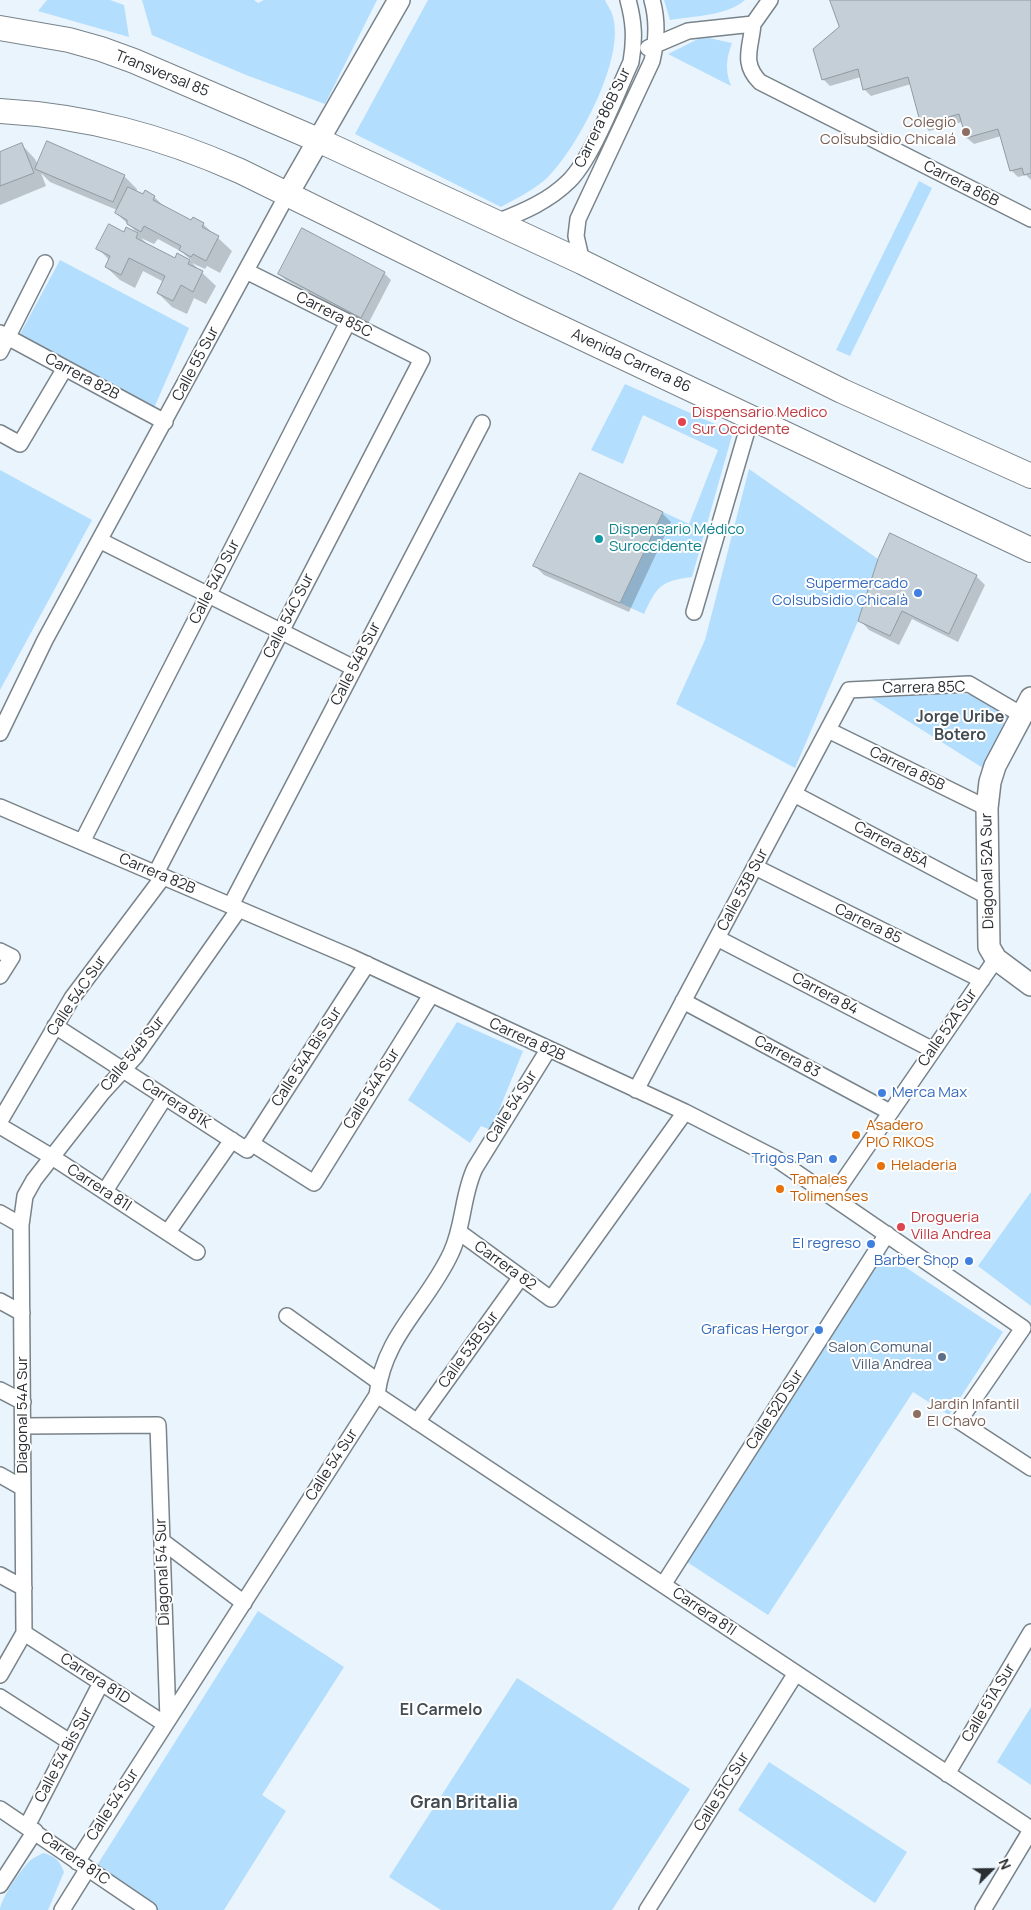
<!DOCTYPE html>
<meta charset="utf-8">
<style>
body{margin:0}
#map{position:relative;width:1031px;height:1910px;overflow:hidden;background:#e9f4fc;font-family:Manrope,sans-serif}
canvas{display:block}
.north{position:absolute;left:966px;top:1845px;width:50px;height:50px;-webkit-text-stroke:4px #fff;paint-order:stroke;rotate:67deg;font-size:14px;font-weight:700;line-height:20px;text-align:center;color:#2a2e32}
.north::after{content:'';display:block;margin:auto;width:18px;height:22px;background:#2a2e32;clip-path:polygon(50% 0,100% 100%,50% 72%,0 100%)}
</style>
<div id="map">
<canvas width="1031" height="1910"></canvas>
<div class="north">N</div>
</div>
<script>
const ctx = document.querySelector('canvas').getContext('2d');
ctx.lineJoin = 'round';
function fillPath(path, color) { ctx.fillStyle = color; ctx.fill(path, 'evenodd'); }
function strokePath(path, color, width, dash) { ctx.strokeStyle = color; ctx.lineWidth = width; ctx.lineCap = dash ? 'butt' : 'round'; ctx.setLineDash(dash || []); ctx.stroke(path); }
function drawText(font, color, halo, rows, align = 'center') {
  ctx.font = font + ' Manrope,sans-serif'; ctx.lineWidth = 4; ctx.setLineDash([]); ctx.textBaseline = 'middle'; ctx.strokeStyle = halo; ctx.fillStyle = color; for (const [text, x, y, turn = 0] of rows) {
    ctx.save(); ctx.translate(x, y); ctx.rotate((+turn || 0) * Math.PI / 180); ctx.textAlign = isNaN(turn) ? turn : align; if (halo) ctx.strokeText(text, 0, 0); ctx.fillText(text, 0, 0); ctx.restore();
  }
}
fillPath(new Path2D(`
 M 47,0 L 110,0 L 124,5 L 129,37 L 38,11 Z
 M 142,0 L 254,0 L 258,3 L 264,0 L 377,0 L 325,104 L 246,75 L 152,35 Z
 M 428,0 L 605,0 C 607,5 612,11 613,17 C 625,59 578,146 549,176 C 536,189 517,198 501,207 L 355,134 Z
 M 664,0 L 745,0 C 727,16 693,16 670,20 Z
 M 709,38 L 732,43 C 726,59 725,70 731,86 L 668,54 L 698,39 Z
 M 919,181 L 932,188 L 850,356 L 836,350 Z
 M 60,260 L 189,328 L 154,408 L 19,336 Z
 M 625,384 L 733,432 L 692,577 C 661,581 657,586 644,614 L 620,603 L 663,512 L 689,524 L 718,450 L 643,415 L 623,464 L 591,450 Z
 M 749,469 L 878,559 L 858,621 L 795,768 L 676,704 L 705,640 Z
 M 0,470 L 92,520 L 0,690 Z
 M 957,693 L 979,696 L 1009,715 L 983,768 L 871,698 Z
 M 457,1022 L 523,1051 L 491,1130 L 481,1126 L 470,1143 L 408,1100 Z
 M 1031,1192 L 1031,1306 L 978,1266 Z
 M 884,1253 L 1003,1332 L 949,1415 L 913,1392 L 768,1615 L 684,1560 Z
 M 258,1611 L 344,1667 L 262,1795 L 286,1811 L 224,1910 L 152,1910 L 94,1870 Z
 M 517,1678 L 690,1789 L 612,1910 L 441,1910 L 389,1877 Z
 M 1031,1707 L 1031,1785 L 997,1762 Z
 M 769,1762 L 907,1852 L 875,1903 L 738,1810 Z
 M 43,1853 C 55,1856 60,1861 64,1872 L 48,1910 L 0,1910 C 0,1899 23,1866 32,1859 C 35,1857 40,1855 43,1853 Z`), '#b4defd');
fillPath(new Path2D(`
 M 831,0 L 1031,0 L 1031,180 L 1026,175 L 1018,177 L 1011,170 L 1001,136 L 974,144 L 967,138 L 962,122 L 929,131 L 923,124 L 911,84 L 871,96 L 864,89 L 861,77 L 830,86 L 823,79 L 841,28 Z
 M 22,145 L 35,159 L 38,165 L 124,176 L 137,189 L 136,192 L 154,197 L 167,209 L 191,222 L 203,224 L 232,251 L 220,273 L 207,266 L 205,269 L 192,263 L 216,286 L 206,304 L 194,298 L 187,314 L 172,307 L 158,293 L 164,282 L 143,271 L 135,288 L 120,280 L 106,267 L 109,260 L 98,248 L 124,234 L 126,229 L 139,234 L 116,213 L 117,210 L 50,182 L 41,173 L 46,186 L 0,205 L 0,154 ZM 141,238 L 154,244 L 158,239 L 182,252 L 192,261 L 178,255 L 176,259 L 149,246 Z
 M 384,273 L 391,280 L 368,324 L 286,280 L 279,274 Z
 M 662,513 L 671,522 L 629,612 L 544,575 L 535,566 Z
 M 976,576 L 985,585 L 958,642 L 912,619 L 899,645 L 869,630 L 860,620 Z`), '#0003');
const building = new Path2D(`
 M 830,0 L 1031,0 L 1031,173 L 1024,175 L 1022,168 L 1010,171 L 998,129 L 966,138 L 959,114 L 921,125 L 908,77 L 863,90 L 858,69 L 822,80 L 813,49 L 839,27 Z
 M 47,141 L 125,175 L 113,202 L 35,169 Z
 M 22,143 L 34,173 L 0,186 L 0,152 Z
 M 128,187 L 143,194 L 145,190 L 155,196 L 153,200 L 191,220 L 193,217 L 204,223 L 202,227 L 219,236 L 206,261 L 193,254 L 191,257 L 179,250 L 181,246 L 144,226 L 141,232 L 127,224 L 127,220 L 115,213 Z
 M 109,224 L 124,232 L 126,227 L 138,233 L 136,238 L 175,258 L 177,253 L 190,260 L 188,264 L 203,271 L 193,292 L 181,285 L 173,301 L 157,293 L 165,276 L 129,258 L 121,275 L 105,267 L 110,256 L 96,249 Z
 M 302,228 L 385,272 L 361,318 L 278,274 Z
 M 580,473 L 663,512 L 620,603 L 533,566 Z
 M 890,533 L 977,575 L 949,634 L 902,611 L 890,636 L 858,621 L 878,559 Z`);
fillPath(building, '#c4cfd7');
strokePath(building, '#909aa2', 1);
const street = new Path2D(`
 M 753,24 C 751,48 741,63 760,82 L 1031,219
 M 753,24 L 770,0
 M 648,48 L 688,31 L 753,24
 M 497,222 C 523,212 549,201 569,181 C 593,157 616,94 631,62 C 635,39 634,22 628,0
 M 582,262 L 576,236 L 578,219 L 652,61 C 657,40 658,21 652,0
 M 0,333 L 165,422
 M 0,352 L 45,263
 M 0,433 L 20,444 L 65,368
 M 101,541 L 354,668
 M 694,612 L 751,417
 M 828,730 L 987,808
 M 0,733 L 45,640 L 287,195
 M 794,794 L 987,896
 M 0,807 L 351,957 L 685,1112 L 775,1158 L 1023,1328 L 959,1421 L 1031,1468
 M 82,842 L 348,322
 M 755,867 L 982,980
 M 156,873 L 422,359 L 246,271
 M 231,905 L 482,423
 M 717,938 L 933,1050
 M 0,951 L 12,957 L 0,976
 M 683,1001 L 890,1112
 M 55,1026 L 247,1150 L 367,964
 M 636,1090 L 849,690 L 969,684 L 1022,715
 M 0,1121 L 72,998 L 163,877
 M 0,1126 L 52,1157 L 197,1252
 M 251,1143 L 314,1183 L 431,995
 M 105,1191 L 165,1097
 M 833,1196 L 996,959
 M 0,1213 L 21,1225
 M 168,1232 L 232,1140
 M 459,1232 L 551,1299 L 685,1112
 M 0,1301 L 22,1313
 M 287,1316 L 379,1382
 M 0,1390 L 23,1402
 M 377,1395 L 1031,1829
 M 417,1422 L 521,1277
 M 23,1426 L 158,1425 L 168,1720
 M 0,1475 L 23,1488
 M 162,1541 L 244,1603
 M 0,1575 L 24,1588
 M 663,1585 L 887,1234
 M 24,1633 L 21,1225 L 25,1196 L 34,1180 L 102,1093 L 135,1057 L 239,909
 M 24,1633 L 165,1724
 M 0,1675 L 24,1633
 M 0,1697 L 70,1742
 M 947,1774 L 1031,1632
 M 0,1809 L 149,1910
 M 27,1826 L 101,1683
 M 77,1862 L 377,1395 C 384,1335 427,1305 451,1253 C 464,1226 462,1195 475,1168 L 548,1050
 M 0,1885 L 35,1831
 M 62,1910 L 87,1870
 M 647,1910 L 796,1673
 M 983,1910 L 1031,1830`);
const secondary = new Path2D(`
 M 287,195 L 399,0
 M 1031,698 L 995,766 L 990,782 L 987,808 L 989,947 L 996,959 L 1031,985`);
const primary = new Path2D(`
 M 0,28 L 69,40 L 101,49 L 134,61 L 318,140 L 582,262 L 842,391 L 1031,476
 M 0,111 C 87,116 161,136 240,171 L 519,308 L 1031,550`);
strokePath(street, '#79838a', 18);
strokePath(secondary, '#79838a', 24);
strokePath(primary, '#79838a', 26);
strokePath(street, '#fff', 15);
strokePath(secondary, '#fff', 21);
strokePath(primary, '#fff', 24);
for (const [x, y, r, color] of [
 [966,132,5,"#8d6e63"],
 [682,422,5,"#e0444e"],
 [599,539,5,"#0f9aa8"],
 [918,593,5,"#3f7fe0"],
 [882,1093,5,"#3f7fe0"],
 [856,1135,5,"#e8710a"],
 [833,1159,5,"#3f7fe0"],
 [881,1166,5,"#e8710a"],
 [780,1189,5,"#e8710a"],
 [901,1227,5,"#e0444e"],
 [871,1244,5,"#3f7fe0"],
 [969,1261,5,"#3f7fe0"],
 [819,1330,5,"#3f7fe0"],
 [942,1357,5,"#5c6f8a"],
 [917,1414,5,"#8d6e63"]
]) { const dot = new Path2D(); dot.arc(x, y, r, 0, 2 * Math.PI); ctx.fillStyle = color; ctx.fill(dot); strokePath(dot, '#fff', 2); }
drawText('15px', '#2a2e32', '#fff', [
 ["Transversal 85",162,74,22],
 ["Carrera 86B Sur",603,118,-64],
 ["Carrera 86B",961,184,27],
 ["Carrera 85C",334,315,27],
 ["Avenida Carrera 86",631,361,25],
 ["Calle 55 Sur",196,364,-62],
 ["Carrera 82B",82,377,28],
 ["Calle 54D Sur",215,582,-63],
 ["Calle 54C Sur",289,616,-63],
 ["Calle 54B Sur",356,664,-63],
 ["Carrera 85C",924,688,-1],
 ["Carrera 85B",907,769,26],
 ["Carrera 85A",891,845,28],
 ["Diagonal 52A Sur",988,871,-91],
 ["Carrera 82B",157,874,23],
 ["Calle 53B Sur",743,890,-62],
 ["Carrera 85",868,924,26],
 ["Carrera 84",825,994,28],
 ["Calle 54C Sur",77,996,-56],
 ["Calle 52A Sur",948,1028,-55],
 ["Carrera 82B",527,1040,25],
 ["Calle 54B Sur",133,1054,-51],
 ["Calle 54A Bis Sur",307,1057,-57],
 ["Carrera 83",787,1057,28],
 ["Calle 54A Sur",372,1089,-58],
 ["Carrera 81K",176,1104,33],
 ["Calle 54 Sur",512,1107,-58],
 ["Carrera 81I",99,1188,33],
 ["Carrera 82",505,1266,36],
 ["Calle 53B Sur",469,1350,-54],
 ["Calle 52D Sur",775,1410,-57],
 ["Diagonal 54A Sur",23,1415,-90],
 ["Calle 54 Sur",332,1465,-57],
 ["Diagonal 54 Sur",163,1572,-92],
 ["Carrera 81I",704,1612,34],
 ["Carrera 81D",95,1679,33],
 ["Calle 51A Sur",989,1703,-59],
 ["Calle 54 Bis Sur",64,1755,-62],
 ["Calle 51C Sur",722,1792,-58],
 ["Calle 54 Sur",113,1805,-57],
 ["Carrera 81C",75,1859,35]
]);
drawText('15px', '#785e54', '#fff', [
 ["Colegio",956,123],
 ["Colsubsidio Chicalá",956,140],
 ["Jardin Infantil",927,1405,"left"],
 ["El Chavo",927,1422,"left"]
], 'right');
drawText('15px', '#be3a42', '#fff', [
 ["Dispensario Medico",692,413],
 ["Sur Occidente",692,430],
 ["Drogueria",911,1218],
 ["Villa Andrea",911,1235]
], 'left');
drawText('15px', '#0d838f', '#fff', [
 ["Dispensario Médico",609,530],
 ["Suroccidente",609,547]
], 'left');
drawText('15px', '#366cbe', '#fff', [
 ["Supermercado",908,584],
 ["Colsubsidio Chicalà",908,601],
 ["Merca Max",892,1093,"left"],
 ["Trigos Pan",823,1159],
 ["El regreso",861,1244],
 ["Barber Shop",959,1261],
 ["Graficas Hergor",809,1330]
], 'right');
drawText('15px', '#c56008', '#fff', [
 ["Asadero",866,1126],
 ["PIO RIKOS",866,1143],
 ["Heladeria",891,1166],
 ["Tamales",790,1180],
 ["Tolimenses",790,1197]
], 'left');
drawText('15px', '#4e5e75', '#fff', [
 ["Salon Comunal",932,1348],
 ["Villa Andrea",932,1365]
], 'right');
drawText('bold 16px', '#434c53', '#fff', [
 ["Jorge Uribe",960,718],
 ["Botero",960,736],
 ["El Carmelo",441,1711]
]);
drawText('bold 18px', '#434c53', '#fff', [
 ["Gran Britalia",464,1803]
]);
</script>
